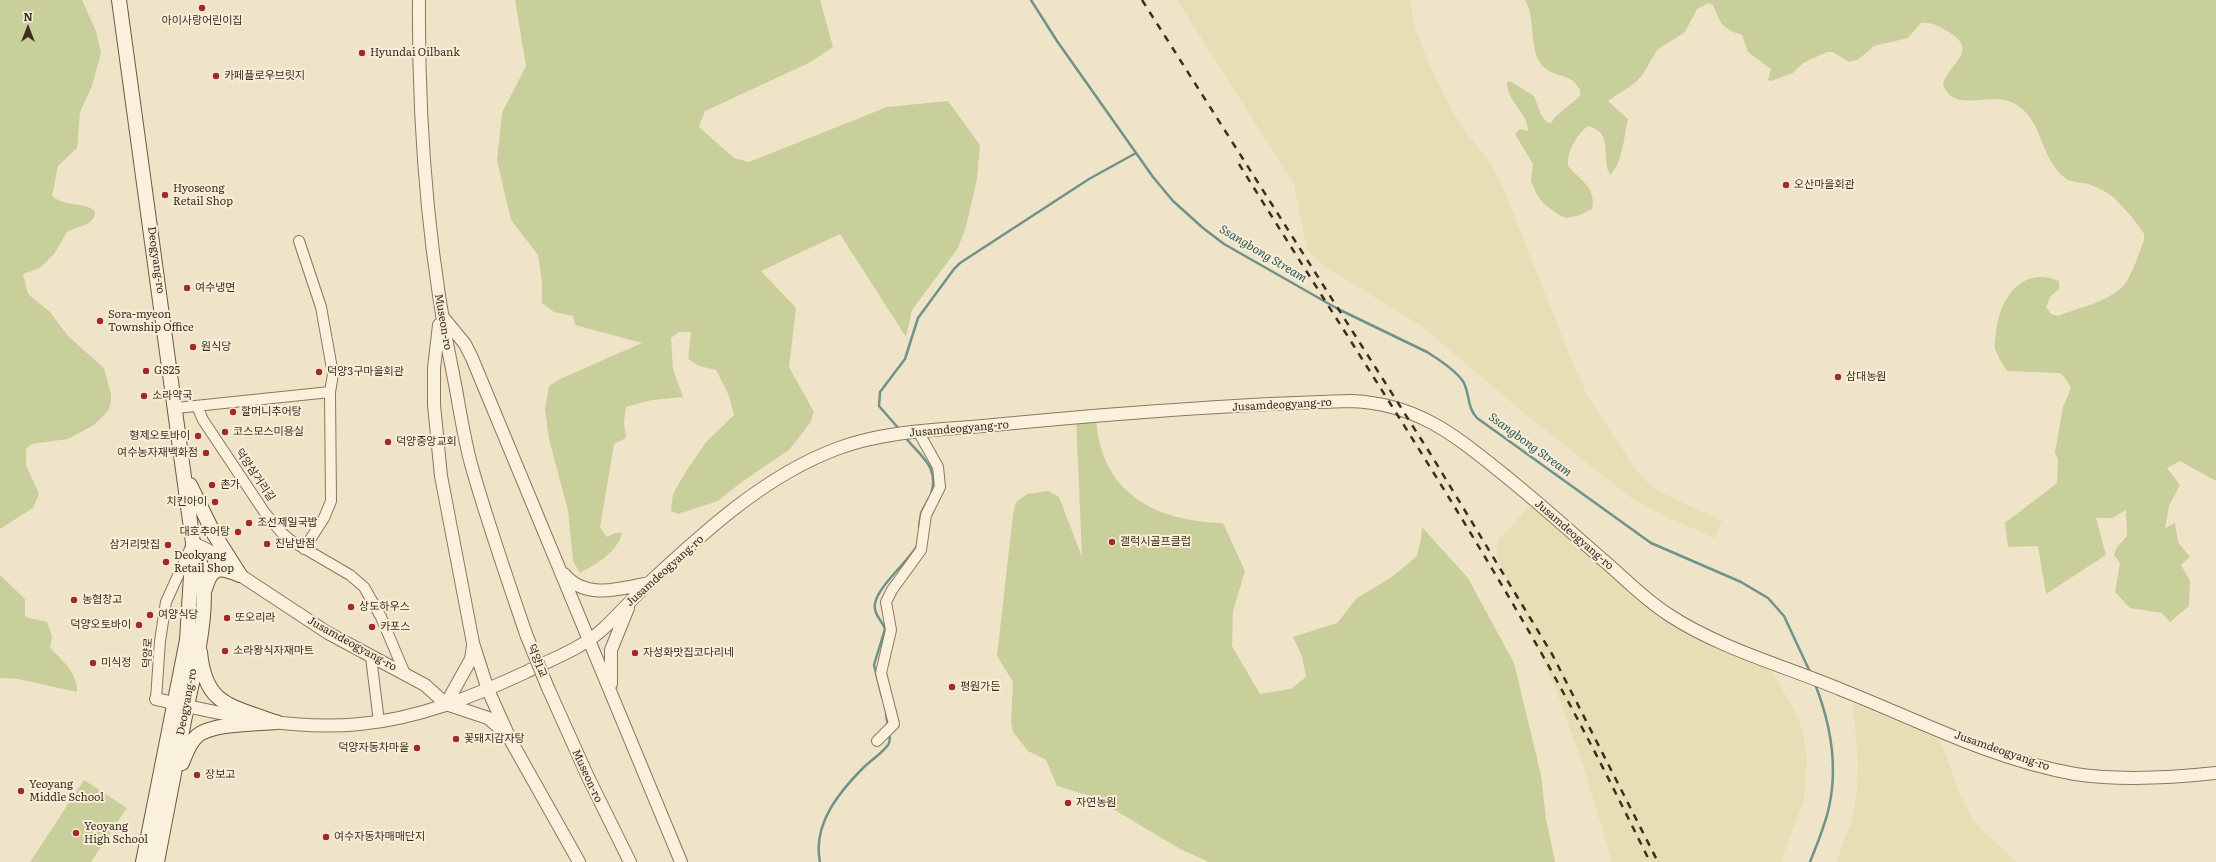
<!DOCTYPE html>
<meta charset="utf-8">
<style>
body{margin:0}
#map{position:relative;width:2216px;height:862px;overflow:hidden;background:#f0e4c8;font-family:Literata,serif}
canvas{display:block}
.north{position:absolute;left:8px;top:8px;width:40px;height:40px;-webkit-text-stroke:3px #f7eed8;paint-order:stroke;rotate:0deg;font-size:11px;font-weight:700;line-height:16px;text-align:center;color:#3d2e20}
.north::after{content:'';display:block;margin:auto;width:14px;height:18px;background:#3d2e20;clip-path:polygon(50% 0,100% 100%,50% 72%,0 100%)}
</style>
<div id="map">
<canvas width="2216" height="862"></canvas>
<div class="north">N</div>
</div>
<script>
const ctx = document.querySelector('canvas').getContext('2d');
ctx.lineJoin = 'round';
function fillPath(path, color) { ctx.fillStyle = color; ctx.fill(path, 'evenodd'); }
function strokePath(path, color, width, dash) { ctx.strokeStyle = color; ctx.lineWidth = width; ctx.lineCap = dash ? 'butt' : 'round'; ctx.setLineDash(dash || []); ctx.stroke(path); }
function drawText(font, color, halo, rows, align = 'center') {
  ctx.font = font + ' Literata,"Noto Sans KR",serif'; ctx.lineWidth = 4; ctx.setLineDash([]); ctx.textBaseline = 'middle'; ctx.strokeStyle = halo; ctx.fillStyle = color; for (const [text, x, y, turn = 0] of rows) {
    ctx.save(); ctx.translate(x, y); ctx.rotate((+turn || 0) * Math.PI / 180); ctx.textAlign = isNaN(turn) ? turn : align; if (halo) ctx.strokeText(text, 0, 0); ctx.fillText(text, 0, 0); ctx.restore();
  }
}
fillPath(new Path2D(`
 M 1177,0 L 1410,0 L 1415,29 L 1431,68 L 1452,110 L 1467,134 L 1488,159 L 1502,185 L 1571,359 L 1587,395 L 1636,470 L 1647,482 L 1660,492 L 1722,521 L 1715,538 L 1669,518 L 1634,500 L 1524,413 L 1423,327 L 1322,265 L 1307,249 L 1294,184 Z
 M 1535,501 L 1649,600 L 1762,659 L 1778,681 L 1799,720 L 1804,737 L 1807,762 L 1804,799 L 1781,862 L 1612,862 L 1583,765 L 1556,690 L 1496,554 L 1498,540 Z
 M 1853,703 L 1940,740 L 1961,797 L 1972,818 L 1981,829 L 2017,862 L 1836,862 L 1852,820 L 1857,789 L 1858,763 Z`), '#e6deb5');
fillPath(new Path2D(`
 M 0,0 L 82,0 L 96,31 L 101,53 L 92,86 L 80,112 L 77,148 L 58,166 L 52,196 C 67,208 83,201 95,211 C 96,225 78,226 67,232 L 54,254 L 40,268 L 23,274 L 28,294 L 50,312 L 68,336 L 104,368 L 111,394 L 111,403 L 108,411 L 94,425 L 68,439 L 32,444 L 26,449 L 26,465 L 39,494 L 33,508 L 0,529 Z
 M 515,0 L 820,0 L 833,47 L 809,63 L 705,111 L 699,127 L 734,158 L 749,162 L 887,107 L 948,101 L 980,145 L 977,179 L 966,227 L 958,248 L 912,310 L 906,337 L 840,234 L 761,271 L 796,308 L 789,367 L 814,412 L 810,423 L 790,449 L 739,484 L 718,501 L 678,514 L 671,511 L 673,494 L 685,473 L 706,442 L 734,415 L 729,396 L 716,370 L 699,366 L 688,359 L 691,332 L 679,332 L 671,338 L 673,369 L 683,397 L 652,400 L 626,407 L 624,422 L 626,438 L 614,444 L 600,527 L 607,537 L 615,533 L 622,533 C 617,553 596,564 580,573 L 573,561 L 568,511 L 549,439 L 545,409 L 549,386 L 560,379 L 642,343 L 575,325 L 573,316 L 554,312 L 542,303 L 542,282 L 538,255 L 511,220 L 497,161 L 502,113 L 526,66 Z
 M 1525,0 L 2216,0 L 2216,481 L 2180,461 L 2167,468 L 2180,485 L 2169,506 L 2165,528 L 2175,523 L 2178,542 L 2190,557 L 2181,565 L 2190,581 L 2189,606 L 2170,622 L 2162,613 L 2130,608 L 2115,592 L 2120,563 L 2114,555 L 2117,547 L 2127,536 L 2126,510 L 2112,518 L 2096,518 L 2106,555 L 2046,594 L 2038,546 L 2008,547 L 2005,523 L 2057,483 L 2058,460 L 2055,452 L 2063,407 L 2071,388 L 2066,379 L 2060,373 L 2007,371 C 2003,364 1998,357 1995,349 C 1994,344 1995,338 1996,334 C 1998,300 2022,265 2059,281 L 2059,289 L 2050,297 L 2046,307 L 2051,314 L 2058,316 C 2080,307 2112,302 2127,281 C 2134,269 2139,253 2144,240 L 2144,234 C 2140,226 2120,203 2113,197 C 2107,192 2095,186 2088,184 C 2080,182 2071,183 2065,178 C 2037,156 2045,116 2009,101 C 1988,93 1954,113 1943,85 C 1947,65 1980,51 1950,33 C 1941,27 1932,22 1921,23 L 1908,38 L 1874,46 L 1859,59 L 1849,62 L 1833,52 L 1827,52 L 1803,63 L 1793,73 L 1771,81 L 1768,80 L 1771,69 L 1748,52 L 1742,35 C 1722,29 1720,23 1713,5 L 1708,3 L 1697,9 L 1685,32 L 1657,50 L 1643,74 L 1635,83 L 1608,101 L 1628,119 C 1624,136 1623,162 1610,175 C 1600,157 1615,133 1588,126 C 1577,134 1567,151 1568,166 C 1580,180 1597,188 1592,209 L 1580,215 L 1567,218 L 1559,215 L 1545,205 L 1537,195 L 1531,181 L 1533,164 L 1515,134 L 1520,129 L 1528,131 C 1528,112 1506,101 1507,82 L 1510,81 L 1534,96 L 1541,114 L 1546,122 L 1551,123 L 1556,116 L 1580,96 L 1580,90 C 1578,87 1575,82 1572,80 C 1561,74 1548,74 1540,63 C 1529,47 1536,19 1525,0 Z
 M 1096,417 C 1100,492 1153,521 1223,523 L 1245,571 L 1233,611 L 1232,646 L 1260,694 L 1291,689 L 1306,677 L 1302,656 L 1293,637 L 1337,623 L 1357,598 L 1392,577 L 1417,556 L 1421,539 L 1422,527 L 1468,578 L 1514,663 L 1541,775 L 1546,819 L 1555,862 L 1209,862 L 1180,849 L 1093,797 L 1057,786 L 1046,760 L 1028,751 L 1013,732 L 1011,721 L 1013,682 L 997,656 L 1013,514 L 1016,502 L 1027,494 L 1048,491 L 1059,497 L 1082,557 L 1076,418 Z
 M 0,575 L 25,599 L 25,617 L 47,622 L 52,636 L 50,648 C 62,660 78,673 77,692 L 18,679 L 0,678 Z
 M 84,780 L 127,808 L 91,862 L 30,862 Z`), '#c9cf9b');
strokePath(new Path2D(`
 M 1031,0 L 1057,41 L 1153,177 L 1173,201 L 1203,228 L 1224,244 L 1338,309 L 1427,352 C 1439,360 1457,371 1464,383 C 1470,396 1467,407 1477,418 L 1651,543 L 1741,582 L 1768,598 L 1784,616 L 1811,674
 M 900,430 L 879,406 L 880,392 L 905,359 L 918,318 L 954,269 L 960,263 L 1089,179 L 1136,153
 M 905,437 C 920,456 940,467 931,494
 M 919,527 L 921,513 L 929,498
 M 882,697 L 874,665 L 885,629 C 883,622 876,617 875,609 C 871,591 910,561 918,544
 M 886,714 L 888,726
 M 820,862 C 812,824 840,791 865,766 C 872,760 882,753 888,745 C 890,742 890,737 889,733
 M 1810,862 C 1817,844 1825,826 1829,807 C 1838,766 1830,722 1815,684`), '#6f938a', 2.5);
const minor = new Path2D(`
 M 299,241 L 321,307 L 333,374 L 330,392 L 331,501 L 324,518 L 304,549
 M 197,406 L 203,420 L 265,513 L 281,532 L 290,540 L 350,575 L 364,587 L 381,617 L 405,674
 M 176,408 L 330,392
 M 371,657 L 379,722
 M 156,699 L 160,641 L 166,602 L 190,549
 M 877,741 L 894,724 L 881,673 L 891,630 L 886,602 L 892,590 L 921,550 L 926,515 L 940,487 L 938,467 L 919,433`);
const tertiary = new Path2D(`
 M 419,0 C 418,131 428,256 455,384 C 460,411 464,438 471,464 C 487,521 507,578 526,634
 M 442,316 L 465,344 L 472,358 L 681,862
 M 439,325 L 434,368 L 434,405 L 441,476 L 473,643 L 488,690 L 511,741 L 579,862
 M 193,543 L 218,555 L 240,575 L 328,633 L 425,685 L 446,704 L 488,718 L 504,732
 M 564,574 C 585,600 620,589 649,583
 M 611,684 L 611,650 L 628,608
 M 548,688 L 588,777 L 630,862
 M 156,699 C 222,714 291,731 360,724 C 417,719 475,696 526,672 C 552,659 583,648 604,628 C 620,613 634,597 650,582 C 705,531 767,474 839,448 C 891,429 949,430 1004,424 C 1120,413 1236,404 1352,401 C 1415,404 1451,432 1498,470 C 1536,500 1572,533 1609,565 C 1628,582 1647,601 1669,615 C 1721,649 1785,666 1842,690 C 1918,720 1994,760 2075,774 C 2121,781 2170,778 2216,773
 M 446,704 L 471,659 L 473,646`);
const secondary = new Path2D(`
 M 119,0 L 193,543 L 187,640 L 143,862
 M 190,485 L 214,534 L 240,575
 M 205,589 C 212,565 220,567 240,575
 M 200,652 C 205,704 228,705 272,721
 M 182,763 C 186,753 189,743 197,736 C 212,723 256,724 276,722
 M 157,862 C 166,815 175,768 184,721 C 193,673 216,595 196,550`);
strokePath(minor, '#8d765c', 12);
strokePath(tertiary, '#8d765c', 14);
strokePath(secondary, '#6f573f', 16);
strokePath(minor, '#faf1dc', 10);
strokePath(tertiary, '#faf1dc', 12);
strokePath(secondary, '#faf1dc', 14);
strokePath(new Path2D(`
 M 1142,0 L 1433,458 L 1552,654 L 1658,862
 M 1239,164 C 1341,328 1448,489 1543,656 C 1581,723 1616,793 1650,862`), '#3d2e20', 2.5, [7, 7]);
const tertiaryBridge = new Path2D(`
 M 526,634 L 548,688`);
strokePath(tertiaryBridge, '#8d765c', 14, []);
strokePath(tertiaryBridge, '#faf1dc', 12);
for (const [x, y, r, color] of [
 [202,8,4,"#9e2a2b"],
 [362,53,4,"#9e2a2b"],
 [216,76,4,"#9e2a2b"],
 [1786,185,4,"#9e2a2b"],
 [165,195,4,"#9e2a2b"],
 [187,288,4,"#9e2a2b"],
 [100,321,4,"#9e2a2b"],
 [193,347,4,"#9e2a2b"],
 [146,371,4,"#9e2a2b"],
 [319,372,4,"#9e2a2b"],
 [1838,377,4,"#9e2a2b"],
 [144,396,4,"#9e2a2b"],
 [233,412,4,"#9e2a2b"],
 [225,432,4,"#9e2a2b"],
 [198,436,4,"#9e2a2b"],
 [388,442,4,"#9e2a2b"],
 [206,453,4,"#9e2a2b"],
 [212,485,4,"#9e2a2b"],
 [215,502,4,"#9e2a2b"],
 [249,523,4,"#9e2a2b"],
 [238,532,4,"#9e2a2b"],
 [1112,542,4,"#9e2a2b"],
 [267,544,4,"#9e2a2b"],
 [168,545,4,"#9e2a2b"],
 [166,562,4,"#9e2a2b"],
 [74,600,4,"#9e2a2b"],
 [351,607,4,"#9e2a2b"],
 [150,615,4,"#9e2a2b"],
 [227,618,4,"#9e2a2b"],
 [139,625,4,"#9e2a2b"],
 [372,627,4,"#9e2a2b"],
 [225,651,4,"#9e2a2b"],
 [635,653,4,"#9e2a2b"],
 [93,663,4,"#9e2a2b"],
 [952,687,4,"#9e2a2b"],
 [456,739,4,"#9e2a2b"],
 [417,748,4,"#9e2a2b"],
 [197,775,4,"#9e2a2b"],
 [21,791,4,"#9e2a2b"],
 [1068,803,4,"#9e2a2b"],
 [76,833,4,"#9e2a2b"],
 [326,837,4,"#9e2a2b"]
]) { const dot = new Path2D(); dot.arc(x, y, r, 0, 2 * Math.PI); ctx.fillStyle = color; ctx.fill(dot); strokePath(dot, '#f7eed8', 1.5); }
drawText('11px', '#3d2e20', '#f7eed8', [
 ["아이사랑어린이집",202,21,"center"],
 ["Hyundai Oilbank",370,53],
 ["카페플로우브릿지",224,76],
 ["오산마을회관",1794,185],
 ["Hyoseong",173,189],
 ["Retail Shop",173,202],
 ["여수냉면",195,288],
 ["Sora-myeon",108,315],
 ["Township Office",108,328],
 ["원식당",201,347],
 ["GS25",154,371],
 ["덕양3구마을회관",327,372],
 ["삼대농원",1846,377],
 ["소라약국",152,396],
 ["할머니추어탕",241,412],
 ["코스모스미용실",233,432],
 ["형제오토바이",190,436,"right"],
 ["덕양중앙교회",396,442],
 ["여수농자재백화점",198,453,"right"],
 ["촌가",220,485],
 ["치킨아이",207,502,"right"],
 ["조선제일국밥",257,523],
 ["대호추어탕",230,532,"right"],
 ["갤럭시골프클럽",1120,542],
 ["진남반점",275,544],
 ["삼거리맛집",160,545,"right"],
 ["Deokyang",174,556],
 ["Retail Shop",174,569],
 ["농협창고",82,600],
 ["상도하우스",359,607],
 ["여양식당",158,615],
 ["또오리라",235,618],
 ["덕양오토바이",131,625,"right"],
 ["카포스",380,627],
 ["소라왕식자재마트",233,651],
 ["자성화맛집코다리네",643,653],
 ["미식정",101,663],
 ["평원가든",960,687],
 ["꽃돼지감자탕",464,739],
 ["덕양자동차마을",409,748,"right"],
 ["장보고",205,775],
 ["Yeoyang",29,785],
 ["Middle School",29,798],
 ["자연농원",1076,803],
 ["Yeoyang",84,827],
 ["High School",84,840],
 ["여수자동차매매단지",334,837]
], 'left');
drawText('11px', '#3d2e20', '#f7eed8', [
 ["Deogyang-ro",156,260,82],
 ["Museon-ro",443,322,80],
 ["Jusamdeogyang-ro",1282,405,-3],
 ["Jusamdeogyang-ro",959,429,-5],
 ["덕양삼거리길",255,475,56],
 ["Jusamdeogyang-ro",1574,535,41],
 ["Jusamdeogyang-ro",665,571,-42],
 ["Jusamdeogyang-ro",352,644,29],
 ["덕양로",148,653,-87],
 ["덕양1교",537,661,68],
 ["Deogyang-ro",187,702,-79],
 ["Jusamdeogyang-ro",2002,751,19],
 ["Museon-ro",587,776,65]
]);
drawText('italic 12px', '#2f5d5a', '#f7eed8', [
 ["Ssangbong Stream",1263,254,31],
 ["Ssangbong Stream",1530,445,36]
]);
</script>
